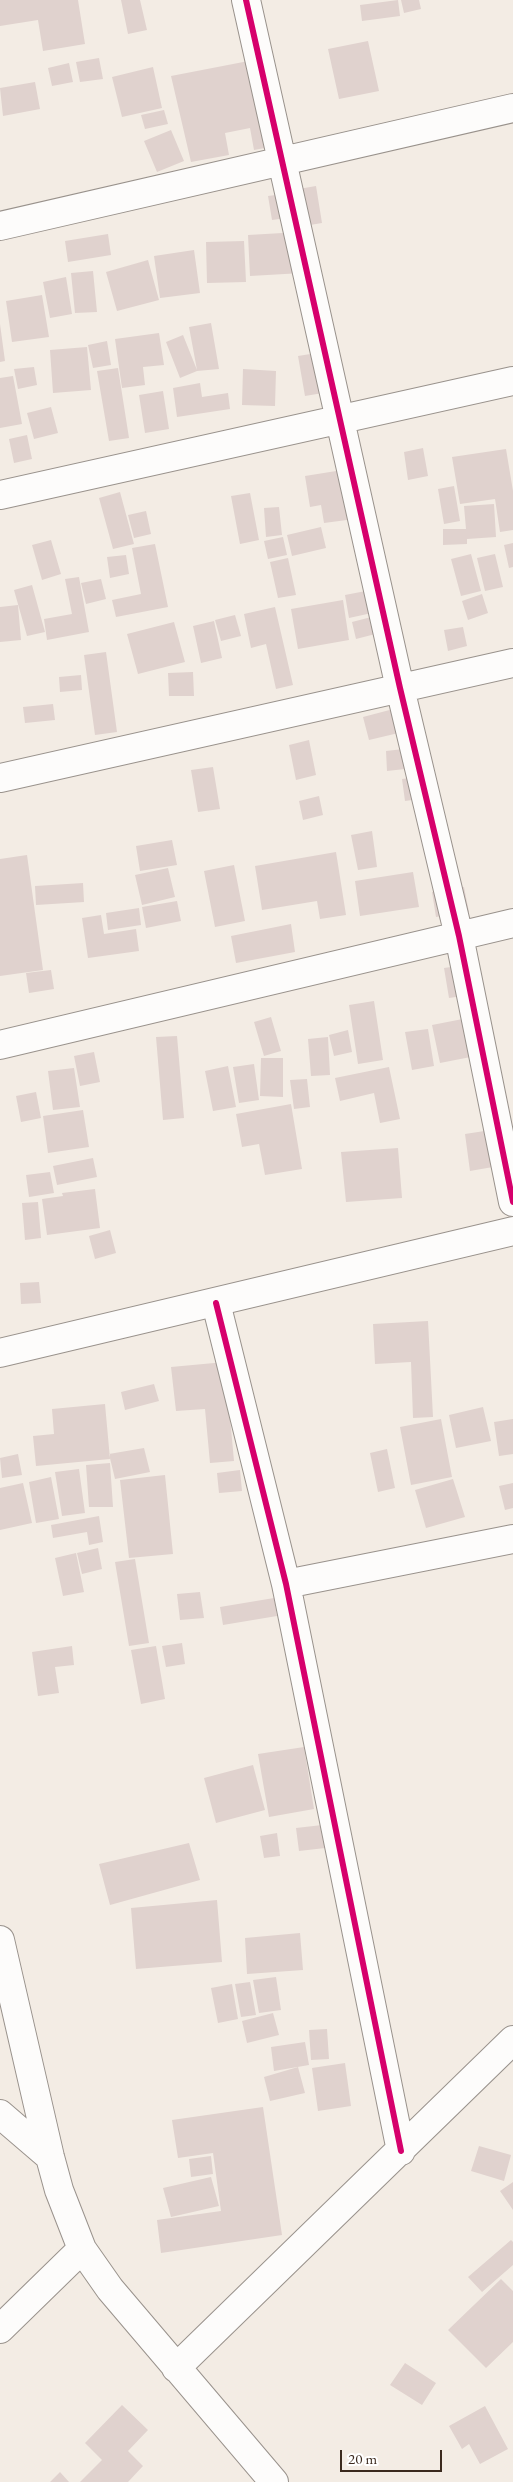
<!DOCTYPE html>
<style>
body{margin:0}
#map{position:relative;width:513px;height:2482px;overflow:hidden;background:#f3ece4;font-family:"EB Garamond",serif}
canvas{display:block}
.scale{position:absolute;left:340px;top:2450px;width:102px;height:22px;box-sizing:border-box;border:2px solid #3b2a1e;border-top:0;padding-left:6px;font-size:15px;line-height:18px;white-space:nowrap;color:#3b2a1e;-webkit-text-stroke:4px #fff;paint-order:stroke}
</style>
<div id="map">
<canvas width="513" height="2482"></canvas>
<div class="scale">20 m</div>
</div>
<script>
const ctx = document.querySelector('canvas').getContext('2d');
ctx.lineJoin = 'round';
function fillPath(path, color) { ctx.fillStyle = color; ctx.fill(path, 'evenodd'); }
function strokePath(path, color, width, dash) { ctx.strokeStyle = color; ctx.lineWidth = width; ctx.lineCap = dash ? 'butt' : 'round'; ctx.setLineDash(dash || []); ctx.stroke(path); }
fillPath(new Path2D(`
 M 0,0 L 78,0 L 85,44 L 43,51 L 38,20 L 0,26 Z
 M 121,0 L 140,0 L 147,30 L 128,34 Z
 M 398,0 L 400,16 L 362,21 L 360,5 Z
 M 401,0 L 419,0 L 421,9 L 404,13 Z
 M 368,41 L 379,91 L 339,99 L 328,49 Z
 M 99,58 L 103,79 L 80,82 L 76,62 Z
 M 264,58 L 281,145 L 254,150 L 250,128 L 225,133 L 229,155 L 191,162 L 171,76 Z
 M 69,63 L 73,82 L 52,86 L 48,68 Z
 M 153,67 L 162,108 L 122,117 L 112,77 Z
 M 35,82 L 40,109 L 3,116 L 0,88 Z
 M 164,110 L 168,124 L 145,129 L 141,115 Z
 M 171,130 L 184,161 L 157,172 L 144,141 Z
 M 316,186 L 322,223 L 298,227 L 293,190 Z
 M 291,193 L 294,217 L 272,220 L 268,196 Z
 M 300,232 L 302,273 L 250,276 L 248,235 Z
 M 108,234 L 111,255 L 68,262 L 65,241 Z
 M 244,241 L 246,282 L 207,283 L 206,242 Z
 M 194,250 L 200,293 L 160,298 L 154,256 Z
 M 148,260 L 159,300 L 117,311 L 106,272 Z
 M 93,271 L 97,312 L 75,313 L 71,273 Z
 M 66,277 L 72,314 L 50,318 L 43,282 Z
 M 42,295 L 49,337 L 12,342 L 6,301 Z
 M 211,323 L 219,369 L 197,371 L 180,378 L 166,342 L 183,335 L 197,370 L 189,327 Z
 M 0,324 L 5,361 L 0,362 Z
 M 159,333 L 164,365 L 143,367 L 145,385 L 122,388 L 115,339 Z
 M 107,341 L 111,365 L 93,368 L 88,345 Z
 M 87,347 L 91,390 L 53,393 L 50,350 Z
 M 323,352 L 329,392 L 305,396 L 298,356 Z
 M 34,367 L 37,385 L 18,389 L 14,369 Z
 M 118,368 L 129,438 L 109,441 L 97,371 Z
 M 243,369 L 276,371 L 275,406 L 242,405 Z
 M 13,376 L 22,424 L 0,428 L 0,378 Z
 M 200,383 L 202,397 L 228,393 L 230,409 L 177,417 L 173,388 Z
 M 163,391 L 169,429 L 145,433 L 139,395 Z
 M 51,407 L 58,433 L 34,439 L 27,413 Z
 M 27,435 L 32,459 L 14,463 L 9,439 Z
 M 423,448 L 428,476 L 408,480 L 404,452 Z
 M 506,449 L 513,491 L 513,530 L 500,532 L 495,499 L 460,504 L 452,457 Z
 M 355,468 L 362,518 L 324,523 L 321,505 L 310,507 L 305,476 Z
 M 454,486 L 460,521 L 444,524 L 438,489 Z
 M 120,492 L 134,544 L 113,549 L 99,498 Z
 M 250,493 L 259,540 L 240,544 L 231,496 Z
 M 494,504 L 496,537 L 467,539 L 467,544 L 443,545 L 443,529 L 466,529 L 464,506 Z
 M 279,507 L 282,535 L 266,537 L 264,508 Z
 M 146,511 L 151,534 L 134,538 L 128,515 Z
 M 321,527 L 326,548 L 292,556 L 287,535 Z
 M 283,537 L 287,555 L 268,559 L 264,541 Z
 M 51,540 L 61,574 L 42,580 L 32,545 Z
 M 513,543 L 513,567 L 509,568 L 504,545 Z
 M 155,544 L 168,607 L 116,617 L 112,600 L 141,594 L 132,548 Z
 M 471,554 L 481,591 L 461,596 L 451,559 Z
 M 495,554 L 503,587 L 485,591 L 477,558 Z
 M 126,555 L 129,574 L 110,578 L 107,557 Z
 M 288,558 L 296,595 L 278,598 L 270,562 Z
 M 79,577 L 89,632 L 47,640 L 44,619 L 72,614 L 65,579 Z
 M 101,579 L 106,599 L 86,604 L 81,583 Z
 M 32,585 L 45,632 L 27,636 L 14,590 Z
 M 376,589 L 381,611 L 349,618 L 345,595 Z
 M 482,594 L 488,613 L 468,620 L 462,601 Z
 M 343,600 L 349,640 L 298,649 L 291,609 Z
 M 18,605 L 21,640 L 0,642 L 0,607 Z
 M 275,607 L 293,685 L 276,689 L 266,644 L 251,648 L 244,614 Z
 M 383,614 L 387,631 L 356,639 L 352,622 Z
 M 235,615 L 241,636 L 221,641 L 215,620 Z
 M 214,621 L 222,658 L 201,663 L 193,626 Z
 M 174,622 L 185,662 L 138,674 L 127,634 Z
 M 463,627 L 467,646 L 448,651 L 444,630 Z
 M 106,652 L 117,732 L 95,735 L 84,655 Z
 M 193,672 L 194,696 L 169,696 L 168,673 Z
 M 81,675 L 82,690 L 60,692 L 59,677 Z
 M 53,704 L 55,720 L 25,723 L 23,707 Z
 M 401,707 L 407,731 L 369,740 L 363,717 Z
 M 309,740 L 316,775 L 296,780 L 289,745 Z
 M 412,748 L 414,768 L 387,771 L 386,751 Z
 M 213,767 L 220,809 L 198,812 L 191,770 Z
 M 424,776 L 427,798 L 405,801 L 402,779 Z
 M 319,796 L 323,815 L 303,820 L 299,801 Z
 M 372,831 L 377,867 L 358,870 L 351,835 Z
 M 172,840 L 177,865 L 140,871 L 136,846 Z
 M 336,852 L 346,915 L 320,919 L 317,901 L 262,910 L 255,866 Z
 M 27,855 L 43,970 L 0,976 L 0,859 Z
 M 234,865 L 245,921 L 215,927 L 204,871 Z
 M 168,868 L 175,897 L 142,905 L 135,875 Z
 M 413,872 L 419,907 L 360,916 L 355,881 Z
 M 83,883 L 84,902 L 36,905 L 35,886 Z
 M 464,887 L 469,912 L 436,917 L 432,892 Z
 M 177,901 L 181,921 L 146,928 L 142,907 Z
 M 139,908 L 141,925 L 108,930 L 106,913 Z
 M 101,915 L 104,934 L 136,929 L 139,951 L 88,958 L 82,918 Z
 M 291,924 L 295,952 L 236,963 L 231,936 Z
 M 471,964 L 476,994 L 449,998 L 444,968 Z
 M 51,970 L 54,989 L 29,993 L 26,973 Z
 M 374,1001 L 383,1060 L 358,1064 L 349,1005 Z
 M 478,1016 L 486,1054 L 440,1063 L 432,1025 Z
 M 271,1017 L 281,1051 L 264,1056 L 254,1022 Z
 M 428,1029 L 434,1066 L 412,1070 L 405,1032 Z
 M 348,1030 L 352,1052 L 334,1056 L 329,1035 Z
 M 177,1036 L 184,1118 L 163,1120 L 156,1037 Z
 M 328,1037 L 330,1075 L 311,1076 L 308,1039 Z
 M 94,1052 L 100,1082 L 80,1086 L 74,1056 Z
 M 261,1058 L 283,1058 L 283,1097 L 260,1096 Z
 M 254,1064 L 259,1100 L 239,1103 L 233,1067 Z
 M 228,1066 L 236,1107 L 213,1111 L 205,1071 Z
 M 389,1067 L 400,1119 L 380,1123 L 374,1093 L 340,1101 L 335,1078 Z
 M 74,1068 L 80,1107 L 53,1110 L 48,1071 Z
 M 307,1079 L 310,1107 L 294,1109 L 290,1080 Z
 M 36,1092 L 41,1118 L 21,1122 L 16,1096 Z
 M 291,1104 L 302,1169 L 265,1175 L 259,1144 L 242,1147 L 236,1114 Z
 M 83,1110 L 89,1147 L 48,1153 L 43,1116 Z
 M 504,1128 L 510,1164 L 470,1171 L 465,1134 Z
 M 398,1148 L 402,1198 L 346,1202 L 341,1152 Z
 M 93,1158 L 97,1177 L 57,1185 L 53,1166 Z
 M 50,1172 L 54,1193 L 29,1197 L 26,1175 Z
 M 95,1189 L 100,1228 L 47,1235 L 42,1199 L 63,1196 L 62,1193 Z
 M 38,1202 L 41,1238 L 25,1240 L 22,1203 Z
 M 110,1230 L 116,1253 L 95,1259 L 89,1236 Z
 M 39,1282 L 41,1303 L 21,1304 L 20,1283 Z
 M 428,1321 L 433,1417 L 413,1418 L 411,1362 L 375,1364 L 373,1324 Z
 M 225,1362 L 234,1461 L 210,1463 L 205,1409 L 176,1411 L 171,1367 Z
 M 154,1384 L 159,1401 L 125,1410 L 121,1392 Z
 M 105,1404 L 110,1459 L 36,1466 L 33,1436 L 54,1434 L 52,1409 Z
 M 483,1407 L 491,1441 L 456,1448 L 449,1415 Z
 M 441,1419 L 452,1477 L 411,1485 L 400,1427 Z
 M 513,1419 L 513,1454 L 499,1456 L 494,1422 Z
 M 144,1448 L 150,1472 L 115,1479 L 109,1454 Z
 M 387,1449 L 395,1488 L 378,1492 L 370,1453 Z
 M 18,1454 L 22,1475 L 2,1478 L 0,1458 Z
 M 110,1463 L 113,1507 L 89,1507 L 86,1465 Z
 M 79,1469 L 85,1513 L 62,1516 L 55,1472 Z
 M 240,1470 L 242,1491 L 219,1493 L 217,1473 Z
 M 165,1475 L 173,1554 L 129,1558 L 120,1480 Z
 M 51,1477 L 59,1519 L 36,1523 L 29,1482 Z
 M 453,1479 L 465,1517 L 426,1528 L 415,1490 Z
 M 23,1483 L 32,1523 L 0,1530 L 0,1488 Z
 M 513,1483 L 513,1508 L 505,1510 L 499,1486 Z
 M 99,1516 L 103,1542 L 89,1545 L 87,1532 L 53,1538 L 51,1525 Z
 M 98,1548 L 102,1569 L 82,1574 L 77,1553 Z
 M 76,1553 L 84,1592 L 63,1596 L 55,1558 Z
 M 135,1559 L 149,1643 L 129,1646 L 115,1562 Z
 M 200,1592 L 204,1618 L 180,1620 L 177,1594 Z
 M 274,1598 L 277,1616 L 223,1625 L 220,1607 Z
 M 182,1643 L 185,1664 L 166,1667 L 162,1646 Z
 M 72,1646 L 74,1665 L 55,1667 L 59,1693 L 38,1696 L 32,1652 Z
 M 156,1646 L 165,1699 L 141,1704 L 131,1650 Z
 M 304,1747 L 314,1809 L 269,1817 L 258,1754 Z
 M 253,1765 L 265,1810 L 216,1823 L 204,1778 Z
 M 331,1824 L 334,1847 L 299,1851 L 296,1828 Z
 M 277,1833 L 280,1856 L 264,1858 L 260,1836 Z
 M 189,1843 L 200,1880 L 110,1905 L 99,1864 Z
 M 217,1900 L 222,1962 L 136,1969 L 131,1908 Z
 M 300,1933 L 303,1970 L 247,1974 L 245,1938 Z
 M 276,1977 L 281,2010 L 259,2013 L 253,1980 Z
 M 250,1982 L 256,2015 L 241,2017 L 235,1984 Z
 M 232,1984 L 238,2019 L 218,2023 L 211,1988 Z
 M 273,2013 L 279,2035 L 247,2043 L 242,2021 Z
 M 327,2029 L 329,2059 L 311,2060 L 309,2030 Z
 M 305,2042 L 309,2065 L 274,2071 L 271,2047 Z
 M 345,2063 L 351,2106 L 318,2111 L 312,2068 Z
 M 298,2067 L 305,2093 L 270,2101 L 264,2077 Z
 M 263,2107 L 282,2235 L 161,2253 L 157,2220 L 221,2211 L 213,2153 L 178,2158 L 172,2120 Z
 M 479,2146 L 511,2155 L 504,2181 L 471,2171 Z
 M 211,2156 L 213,2174 L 191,2177 L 189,2159 Z
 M 211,2177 L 219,2206 L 171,2217 L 163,2188 Z
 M 513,2182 L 513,2210 L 500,2191 Z
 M 511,2240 L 513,2242 L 513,2265 L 482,2292 L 468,2277 Z
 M 501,2279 L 513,2291 L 513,2342 L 486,2368 L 448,2330 Z
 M 405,2363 L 436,2383 L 422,2405 L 390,2385 Z
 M 122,2405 L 148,2430 L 128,2451 L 143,2466 L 128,2482 L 80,2482 L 102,2460 L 85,2443 Z
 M 485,2406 L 508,2449 L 480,2464 L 469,2444 L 462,2449 L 449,2426 Z
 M 60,2472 L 69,2482 L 50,2482 Z`), '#e0d2ce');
const minor = new Path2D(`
 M 246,0 L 400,688 L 459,936 L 513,1202
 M 0,226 L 513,108
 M 0,495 L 513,381
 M 0,778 L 513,663
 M 0,1045 L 513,923
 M 216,1303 L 286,1584 L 401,2151
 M 286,1584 L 513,1539
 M 0,1940 L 50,2157 L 59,2190 L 82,2249 L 110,2289 L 274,2482
 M 0,2114 L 50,2157
 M 0,2329 L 82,2249
 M 176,2368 L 513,2040`);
const tertiary = new Path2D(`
 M 0,1353 L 513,1231`);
strokePath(minor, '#99928c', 30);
strokePath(tertiary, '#99928c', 30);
strokePath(minor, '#fdfcfb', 28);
strokePath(tertiary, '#fdfcfb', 28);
strokePath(new Path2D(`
 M 246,0 L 400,688 L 459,936 L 513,1202
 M 216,1303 L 286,1584 L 401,2151`), '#d6006c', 6);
</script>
